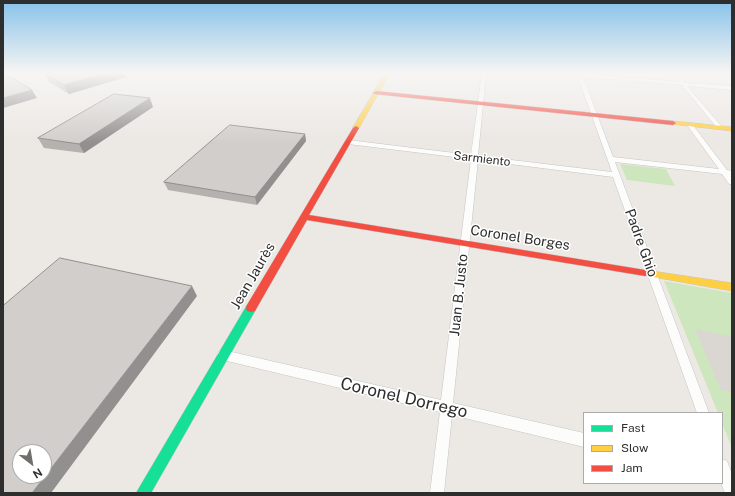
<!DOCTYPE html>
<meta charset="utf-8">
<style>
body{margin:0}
#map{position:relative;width:735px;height:496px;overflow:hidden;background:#ece8e4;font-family:"Public Sans",sans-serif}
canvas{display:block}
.frame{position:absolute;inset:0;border:4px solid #2e2e2e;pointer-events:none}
.legend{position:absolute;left:583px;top:412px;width:140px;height:72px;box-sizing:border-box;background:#fff;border:1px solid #ababab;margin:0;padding:5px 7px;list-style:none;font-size:12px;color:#2e2e2e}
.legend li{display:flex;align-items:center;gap:8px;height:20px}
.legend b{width:20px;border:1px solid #ababab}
.north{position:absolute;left:12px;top:444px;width:40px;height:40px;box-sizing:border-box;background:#fff;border:1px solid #ababab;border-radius:50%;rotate:149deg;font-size:11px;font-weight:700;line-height:16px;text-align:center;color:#2e2e2e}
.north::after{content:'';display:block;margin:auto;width:14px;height:18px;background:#706f6e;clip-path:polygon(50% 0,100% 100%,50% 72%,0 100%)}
</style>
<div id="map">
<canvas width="735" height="496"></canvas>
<div class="frame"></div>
<ul class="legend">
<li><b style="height:5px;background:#16e098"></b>Fast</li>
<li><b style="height:5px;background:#ffcf43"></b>Slow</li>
<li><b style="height:5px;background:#f24e42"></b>Jam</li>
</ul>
<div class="north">N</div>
</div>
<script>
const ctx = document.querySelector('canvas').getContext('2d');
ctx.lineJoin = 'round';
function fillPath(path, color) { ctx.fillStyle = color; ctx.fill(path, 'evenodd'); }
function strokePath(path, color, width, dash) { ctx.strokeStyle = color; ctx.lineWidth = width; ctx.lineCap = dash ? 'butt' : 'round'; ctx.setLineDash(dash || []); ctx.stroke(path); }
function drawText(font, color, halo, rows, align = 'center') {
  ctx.font = font + ' "Public Sans",sans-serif'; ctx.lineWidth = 3; ctx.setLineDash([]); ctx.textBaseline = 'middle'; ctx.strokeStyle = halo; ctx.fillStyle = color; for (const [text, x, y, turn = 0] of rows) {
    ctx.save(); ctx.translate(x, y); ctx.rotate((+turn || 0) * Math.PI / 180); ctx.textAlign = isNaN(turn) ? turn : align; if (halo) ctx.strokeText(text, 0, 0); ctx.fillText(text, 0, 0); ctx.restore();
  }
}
fillPath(new Path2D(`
 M 620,164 L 666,169 L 675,186 L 627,180 Z
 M 664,281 L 732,293 L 732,448 L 722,423 L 722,413 L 718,413 Z`), '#cee6be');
fillPath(new Path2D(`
 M 695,329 L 732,337 L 732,392 L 721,390 Z`), '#dad6d2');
const street = new Path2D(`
 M 482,73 L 486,73 L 478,156 L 612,172 L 578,77 L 551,73 L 582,73 L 679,82 L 672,73 L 677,73 L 685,83 L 732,86 L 732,90 L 687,86 L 722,127 L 722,129 L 718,129 L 682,85 L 583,77 L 613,157 L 719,169 L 687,125 L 690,123 L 692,124 L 727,170 L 732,171 L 732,175 L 731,175 L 732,177 L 732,184 L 729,184 L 722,174 L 615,162 L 709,413 L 697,413 L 613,177 L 478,160 L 453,403 L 584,433 L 584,447 L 452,415 L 444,493 L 430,493 L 440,412 L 223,360 L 219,359 L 217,355 L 219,351 L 223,350 L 441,400 L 471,159 L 348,144 L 345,142 L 348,140 L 471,155 Z
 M 722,459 L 727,461 L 732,474 L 732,493 L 725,493 L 721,483 Z`);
const fast = new Path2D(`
 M 251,304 L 255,305 L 256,308 L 255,311 L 151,493 L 136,493 L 247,305 Z`);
const slow = new Path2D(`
 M 385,73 L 390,73 L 359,128 L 354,129 L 353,128 Z
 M 673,121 L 732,127 L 732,131 L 671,124 L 671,122 Z
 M 645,270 L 732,283 L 732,291 L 642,275 L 640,273 L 642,271 Z`);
const jam = new Path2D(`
 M 376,91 L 673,121 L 676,123 L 673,125 L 374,94 L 373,93 Z
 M 356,126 L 359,128 L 309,215 L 645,270 L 648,271 L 650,273 L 648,275 L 645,276 L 307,220 L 255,311 L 251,312 L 247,311 L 246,308 L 247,305 L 353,128 Z`);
strokePath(street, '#c5c4c5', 1);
strokePath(fast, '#c5c4c5', 1);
strokePath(slow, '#c5c4c5', 1);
strokePath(jam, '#c5c4c5', 1);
fillPath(street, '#fcfcfb');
fillPath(fast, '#16e098');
fillPath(slow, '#ffcf43');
fillPath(jam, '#f24e42');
strokePath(new Path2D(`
 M 3,76 L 12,73`), '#dfdfe1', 2);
fillPath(new Path2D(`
 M 45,74 L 126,77 L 69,94 L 49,82 Z
 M 153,107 L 84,153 L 44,148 L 38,138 Z
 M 305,134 L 306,141 L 257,205 L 168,190 L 164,182 Z`), '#b4b1af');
fillPath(new Path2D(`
 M 107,73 L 124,73 L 126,77 L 69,94 L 64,85 Z
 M 32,90 L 37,98 L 3,108 L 3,98 Z
 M 150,98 L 153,107 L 84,153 L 79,144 Z
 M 305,134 L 306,141 L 257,205 L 255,197 Z
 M 192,286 L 197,296 L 51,493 L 32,493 Z`), '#92908e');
const building = new Path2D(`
 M 46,73 L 107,73 L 64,85 L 45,74 Z
 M 11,77 L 32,90 L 3,98 L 3,79 Z
 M 114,94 L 150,98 L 79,144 L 38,138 Z
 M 230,125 L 305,134 L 255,197 L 164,182 Z
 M 60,258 L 192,286 L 32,493 L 3,493 L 3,306 ZM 20,452 L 44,452 L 44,476 L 20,476 Z`);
fillPath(building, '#d1cecb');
strokePath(building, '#92908e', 1);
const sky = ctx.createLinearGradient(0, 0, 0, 143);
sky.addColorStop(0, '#88c2ea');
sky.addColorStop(0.51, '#f6f5f3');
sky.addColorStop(1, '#f6f5f300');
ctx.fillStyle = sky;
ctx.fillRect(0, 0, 735, 143);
drawText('12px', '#2e2e2e', '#fff', [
 ["Sarmiento",482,159,7]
]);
drawText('14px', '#2e2e2e', '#fff', [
 ["Coronel Borges",520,238,9],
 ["Padre Ghio",641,243,70],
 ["Jean Jaurès",253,276,-60],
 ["Juan B. Justo",459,295,-84]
]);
drawText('17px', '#2e2e2e', '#fff', [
 ["Coronel Dorrego",404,398,13]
]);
</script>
